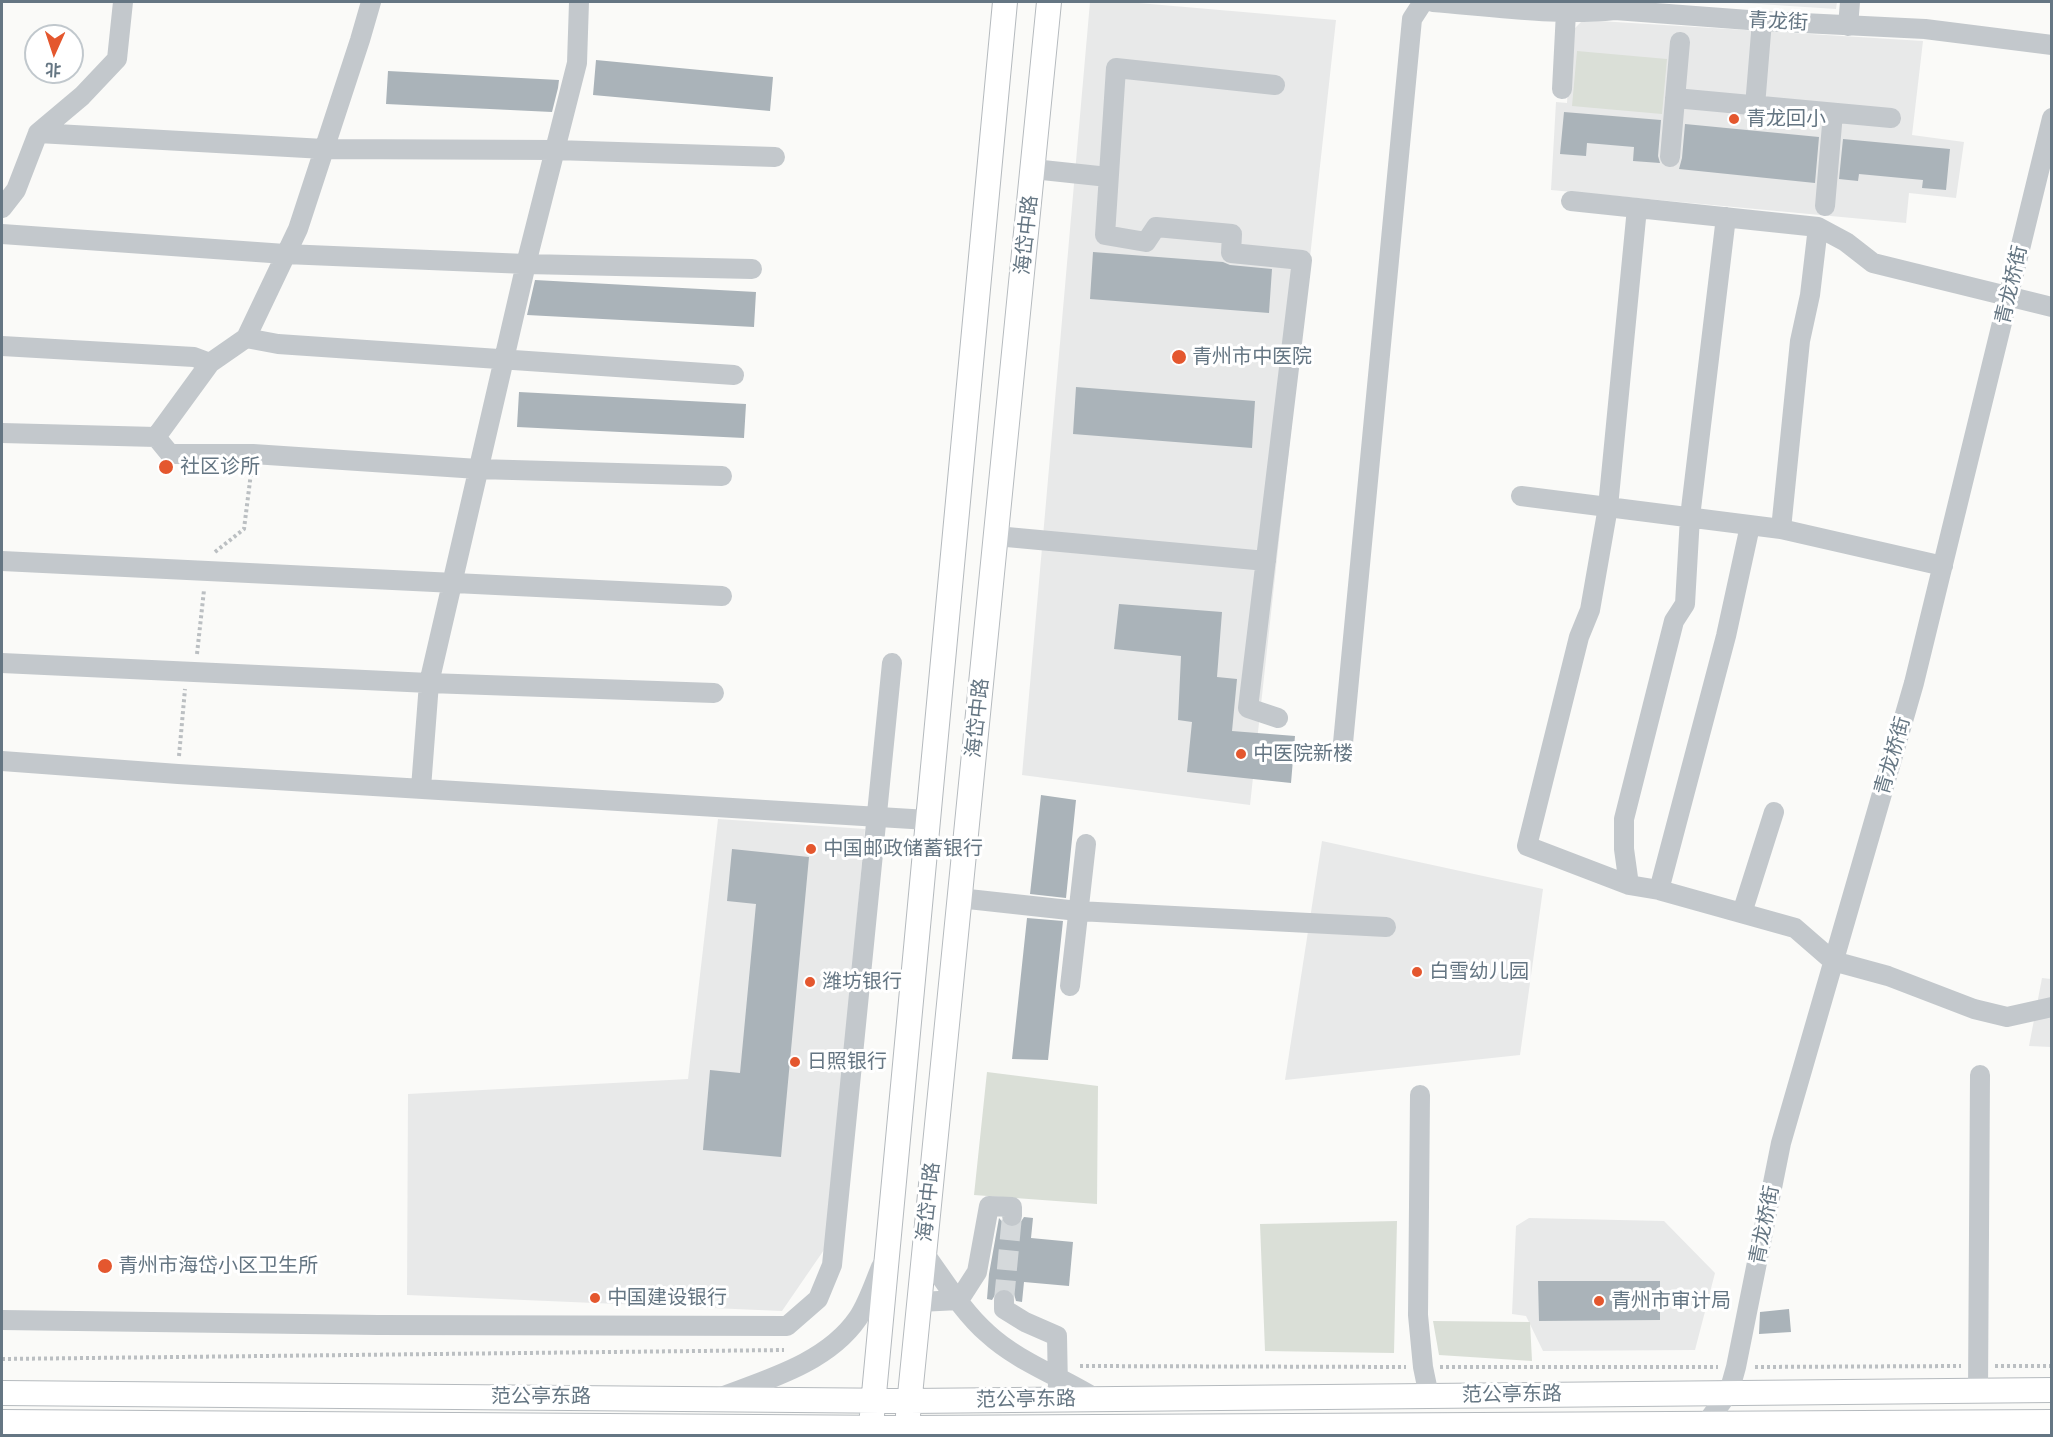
<!DOCTYPE html>
<meta charset="utf-8">
<style>
body{margin:0}
#map{position:relative;width:2053px;height:1437px;overflow:hidden;background:#fafaf8;font-family:"PT Sans","Noto Sans SC",sans-serif}
canvas{display:block}
.frame{position:absolute;inset:0;border:3px solid #657683;pointer-events:none}
.north{position:absolute;left:24px;top:24px;width:60px;height:60px;box-sizing:border-box;background:#fff;border:2px solid #c1c8cd;border-radius:50%;rotate:183deg;font-size:16px;font-weight:700;line-height:24px;text-align:center;color:#657683}
.north::after{content:'';display:block;margin:auto;width:21px;height:27px;background:#e4572e;clip-path:polygon(50% 0,100% 100%,50% 72%,0 100%)}
</style>
<div id="map">
<canvas width="2053" height="1437"></canvas>
<div class="frame"></div>
<div class="north">北</div>
</div>
<script>
const ctx = document.querySelector('canvas').getContext('2d');
ctx.lineJoin = 'round';
function fillPath(path, color) { ctx.fillStyle = color; ctx.fill(path, 'evenodd'); }
function strokePath(path, color, width, dash) { ctx.strokeStyle = color; ctx.lineWidth = width; ctx.lineCap = dash ? 'butt' : 'round'; ctx.setLineDash(dash || []); ctx.stroke(path); }
function drawText(font, color, halo, rows, align = 'center') {
  ctx.font = font + ' "PT Sans","Noto Sans SC",sans-serif'; ctx.lineWidth = 6; ctx.setLineDash([]); ctx.textBaseline = 'middle'; ctx.strokeStyle = halo; ctx.fillStyle = color; for (const [text, x, y, turn = 0] of rows) {
    ctx.save(); ctx.translate(x, y); ctx.rotate((+turn || 0) * Math.PI / 180); ctx.textAlign = isNaN(turn) ? turn : align; if (halo) ctx.strokeText(text, 0, 0); ctx.fillText(text, 0, 0); ctx.restore();
  }
}
fillPath(new Path2D(`
 M 1090,2 L 1127,2 L 1336,20 L 1250,805 L 1022,775 Z
 M 1728,2 L 1837,2 L 1836,9 Z
 M 1583,20 L 1923,41 L 1912,135 L 1964,142 L 1956,198 L 1909,193 L 1906,223 L 1551,190 L 1556,102 L 1567,103 L 1571,32 Z
 M 718,819 L 865,829 L 828,1244 L 782,1311 L 407,1295 L 408,1094 L 688,1079 Z
 M 1322,841 L 1543,889 L 1520,1055 L 1285,1080 Z
 M 2042,978 L 2051,979 L 2051,1047 L 2029,1046 Z
 M 1529,1218 L 1664,1221 L 1715,1273 L 1695,1350 L 1543,1351 L 1526,1316 L 1512,1314 L 1516,1226 Z`), '#e8e9e9');
fillPath(new Path2D(`
 M 1577,51 L 1667,59 L 1662,114 L 1572,106 Z
 M 987,1072 L 1098,1086 L 1097,1204 L 974,1195 Z
 M 1397,1221 L 1394,1353 L 1265,1351 L 1260,1224 Z
 M 1433,1321 L 1530,1322 L 1532,1361 L 1439,1355 Z`), '#dadfd7');
fillPath(new Path2D(`
 M 596,60 L 773,77 L 770,111 L 593,95 Z
 M 388,71 L 559,80 L 558,88 L 552,112 L 386,104 Z
 M 1564,112 L 1661,120 L 1658,156 L 1660,163 L 1633,161 L 1634,147 L 1587,143 L 1586,156 L 1560,154 Z
 M 1685,124 L 1819,137 L 1815,183 L 1679,169 L 1682,158 Z
 M 1843,139 L 1950,149 L 1946,190 L 1922,188 L 1923,180 L 1859,174 L 1858,181 L 1839,179 Z
 M 1093,252 L 1223,262 L 1230,265 L 1272,269 L 1269,313 L 1090,299 Z
 M 535,280 L 756,292 L 754,327 L 527,315 Z
 M 1076,387 L 1255,401 L 1252,448 L 1073,434 Z
 M 519,392 L 746,404 L 744,438 L 517,427 Z
 M 1119,604 L 1222,612 L 1217,677 L 1237,679 L 1232,731 L 1295,736 L 1291,783 L 1187,772 L 1192,722 L 1178,720 L 1181,656 L 1114,649 Z
 M 1041,795 L 1076,800 L 1066,898 L 1030,894 Z
 M 732,849 L 809,857 L 781,1157 L 703,1150 L 710,1070 L 740,1073 L 756,904 L 727,901 Z
 M 1027,918 L 1063,921 L 1048,1060 L 1012,1059 Z
 M 1024,1217 L 1033,1218 L 1031,1238 L 1073,1242 L 1069,1286 L 1024,1282 L 1022,1302 L 1016,1301 L 1014,1294 L 1005,1288 L 998,1290 L 992,1300 L 987,1299 L 989,1274 L 999,1218 L 1006,1226 L 1013,1228 L 1018,1226 Z
 M 1538,1281 L 1660,1281 L 1660,1320 L 1539,1321 Z
 M 1789,1309 L 1791,1332 L 1759,1334 L 1760,1312 Z`), '#aab3b9');
strokePath(new Path2D(`
 M 1004,1300 L 1012,1216`), '#d5d9db', 20, [20, 10]);
const major = new Path2D(`
 M 2,1393 L 909,1401 L 2052,1390
 M 872,1415 L 1005,2
 M 908,1415 L 1049,2
 M 2,1422 L 907,1428 L 2052,1422`);
strokePath(major, '#b5babe', 26);
strokePath(new Path2D(`
 M 215,552 L 244,529 L 251,473
 M 197,654 L 204,590
 M 179,756 L 185,689
 M 2,1359 L 784,1350
 M 1080,1366 L 1406,1367
 M 1995,1366 L 2052,1366
 M 1440,1367 L 1718,1367
 M 1755,1367 L 1961,1366`), '#bbbfc2', 4, [3, 3]);
strokePath(new Path2D(`
 M 1433,2 C 1493,7 1555,16 1615,10 L 1762,21 L 1925,29 L 2052,45
 M 1848,26 L 1850,2
 M 1275,85 L 1116,68 L 1105,235 L 1146,242 L 1156,227 L 1232,234 L 1231,253 L 1302,260 L 1248,708 L 1278,718
 M 1562,89 L 1566,12
 M 1675,98 L 1891,118
 M 1755,106 L 1762,21
 M 38,133 L 324,149 L 555,150 L 775,157
 M 1670,157 L 1680,42
 M 1033,169 L 1108,177
 M 1571,201 L 1818,227 L 1846,242 L 1873,263 L 2052,307
 M 1825,206 L 1833,113
 M 2,208 L 16,190 L 38,133 L 82,96 L 117,59 L 123,2
 M 1637,208 L 1608,507 L 1590,610 L 1579,637 L 1527,846 L 1629,885 L 1659,890 L 1795,928 L 1833,961 L 1888,976 L 1974,1009 L 2007,1017 L 2052,1007
 M 2,234 L 285,254 L 526,264 L 752,269
 M 246,338 L 278,344 L 734,375
 M 2,346 L 194,357 L 210,363
 M 2,433 L 156,437 L 170,454 L 253,454 L 478,469 L 722,476
 M 156,437 L 210,363 L 246,338 L 298,229 L 360,40 L 371,2
 M 1521,496 L 1781,529 L 1943,566
 M 1781,529 L 1800,341 L 1810,295 L 1818,227
 M 996,536 L 1266,561
 M 2,561 L 722,596
 M 2,663 L 429,683 L 714,693
 M 1343,743 L 1412,19 L 1423,2
 M 2,761 L 178,774 L 928,820
 M 421,788 L 429,683 L 526,264 L 577,63 L 579,2
 M 1629,885 L 1624,849 L 1624,819 L 1674,621 L 1685,604 L 1690,517 L 1726,217
 M 1659,890 L 1726,636 L 1750,526
 M 959,898 L 1078,911 L 1386,927
 M 1742,913 L 1774,812
 M 1070,986 L 1086,844
 M 1420,1095 L 1418,1315 L 1423,1367 L 1429,1396
 M 924,1253 C 944,1280 962,1311 987,1333 C 1018,1362 1062,1377 1098,1400
 M 1004,1300 L 1004,1309 L 1025,1322 L 1057,1336 L 1058,1388
 M 919,1302 L 959,1300 L 977,1272 L 989,1206 L 1012,1207 L 1012,1216
 M 2,1320 L 378,1325 L 787,1326 L 818,1299 L 832,1265 L 892,663
 M 1978,1391 L 1980,1075
 M 721,1397 C 769,1379 828,1362 858,1318 C 868,1303 874,1284 881,1267
 M 1699,1433 L 1729,1392 L 1736,1367 L 1781,1143 L 1914,683 L 2052,118`), '#c3c8cc', 20);
strokePath(major, '#fff', 24);
for (const [x, y, r, color] of [
 [1734,119,6,"#e4572e"],
 [1179,357,8,"#e4572e"],
 [166,467,8,"#e4572e"],
 [1241,754,6,"#e4572e"],
 [811,849,6,"#e4572e"],
 [1417,972,6,"#e4572e"],
 [810,982,6,"#e4572e"],
 [795,1062,6,"#e4572e"],
 [105,1266,8,"#e4572e"],
 [595,1298,6,"#e4572e"],
 [1599,1301,6,"#e4572e"]
]) { const dot = new Path2D(); dot.arc(x, y, r, 0, 2 * Math.PI); ctx.fillStyle = color; ctx.fill(dot); strokePath(dot, '#fff', 2); }
drawText('20px', '#657683', '#fff', [
 ["青龙街",1778,22,3],
 ["海岱中路",1027,235,-84],
 ["青龙桥街",2012,285,-77],
 ["海岱中路",978,718,-84],
 ["青龙桥街",1893,756,-74],
 ["海岱中路",929,1202,-84],
 ["青龙桥街",1765,1225,-79],
 ["范公亭东路",1512,1395,-1],
 ["范公亭东路",541,1397],
 ["范公亭东路",1026,1400,-1]
]);
drawText('20px', '#657683', '#fff', [
 ["青龙回小",1746,119],
 ["青州市中医院",1192,357],
 ["社区诊所",180,467],
 ["中医院新楼",1253,754],
 ["中国邮政储蓄银行",823,849],
 ["白雪幼儿园",1429,972],
 ["潍坊银行",822,982],
 ["日照银行",807,1062],
 ["青州市海岱小区卫生所",118,1266],
 ["中国建设银行",607,1298],
 ["青州市审计局",1611,1301]
], 'left');
</script>
